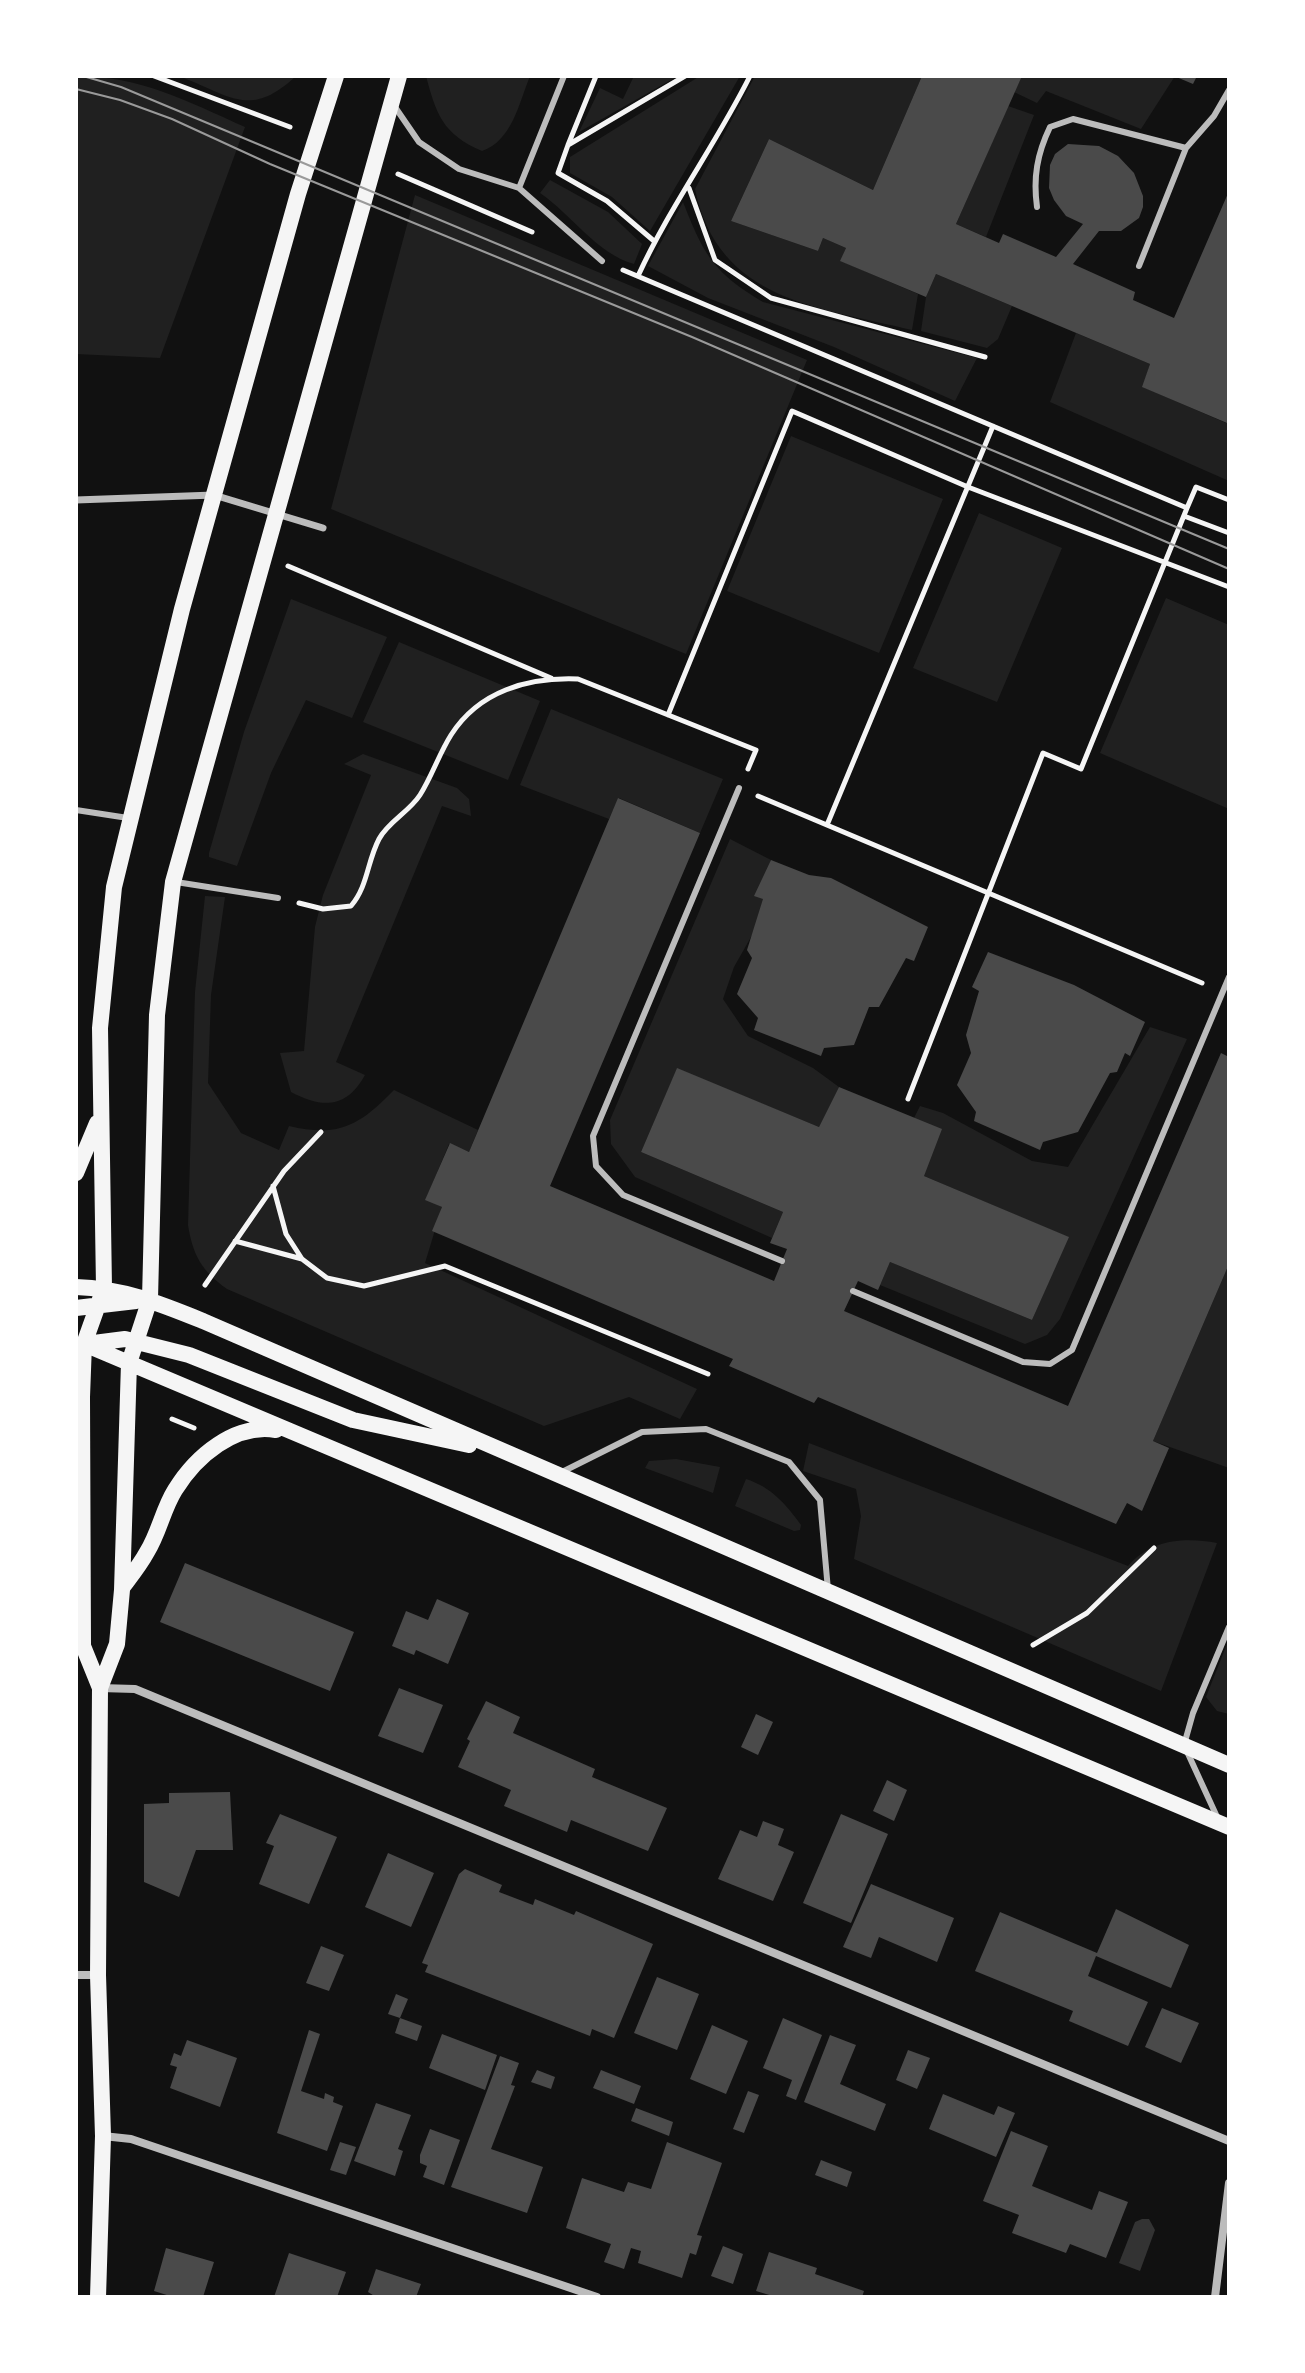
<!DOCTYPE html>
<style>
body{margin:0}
#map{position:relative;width:1305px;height:2373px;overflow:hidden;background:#111;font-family:"Nunito Sans",sans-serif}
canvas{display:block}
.frame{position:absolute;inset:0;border:78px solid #fff;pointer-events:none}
</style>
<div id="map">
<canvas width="1305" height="2373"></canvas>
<div class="frame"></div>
</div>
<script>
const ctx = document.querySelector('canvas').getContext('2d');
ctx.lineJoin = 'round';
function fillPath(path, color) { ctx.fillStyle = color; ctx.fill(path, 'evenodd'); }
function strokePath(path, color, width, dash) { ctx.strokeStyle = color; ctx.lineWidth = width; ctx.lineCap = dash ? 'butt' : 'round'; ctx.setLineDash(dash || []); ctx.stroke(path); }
fillPath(new Path2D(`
 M 76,76 C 140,76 187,101 245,127 L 160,358 L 76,354 Z
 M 179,76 L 296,76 C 250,119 231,96 179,76 Z
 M 426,76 L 530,76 C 519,103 512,141 482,151 C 442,134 436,113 426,76 Z
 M 634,76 L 678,76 L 579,132 L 600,88 L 623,99 Z
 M 700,76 L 740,76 L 650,231 L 612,197 L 570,173 L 570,157 Z
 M 755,76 L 922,76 L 873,190 L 769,139 L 731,221 L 818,251 L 823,238 L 846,248 L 841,261 L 918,294 L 912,330 C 818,307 718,301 695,189 Z
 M 1022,76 L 1175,76 L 1141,129 L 1046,91 L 1037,103 L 1014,92 Z
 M 1008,106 L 1034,115 L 986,237 L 956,224 Z
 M 550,180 L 608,212 L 642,244 L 634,264 C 597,254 572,215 540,193 Z
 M 415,195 L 807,360 L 686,654 L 331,509 Z
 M 683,202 C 704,255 713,272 763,302 L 977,358 L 955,401 L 834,347 L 708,298 L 648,266 Z
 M 936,274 L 1012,306 L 998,339 L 987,348 L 921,331 L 926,297 Z
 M 1076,333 L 1150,364 L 1143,387 L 1226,423 L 1229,418 L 1229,481 L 1050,402 Z
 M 791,436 L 943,499 L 879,653 L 727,591 Z
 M 979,513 L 1062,548 L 997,702 L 913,668 Z
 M 1166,598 L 1229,625 L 1229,809 L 1100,753 Z
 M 291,599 L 387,637 L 352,718 L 306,700 L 271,773 L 237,866 L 209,857 L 209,853 L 244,732 Z
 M 399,642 L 540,701 L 508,780 L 363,722 Z
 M 551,709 L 723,779 L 700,833 L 619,798 L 609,819 L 520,785 Z
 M 363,754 L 457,788 L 469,799 L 471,816 L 442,806 L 336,1062 L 365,1075 C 347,1108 323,1109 291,1092 L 280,1053 L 304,1051 L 315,927 L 323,895 L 371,775 L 344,764 Z
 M 730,839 L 771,860 L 764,914 L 734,967 L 723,999 L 748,1036 L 813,1068 L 839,1087 L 819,1127 L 677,1069 L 641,1152 L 783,1212 L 772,1238 L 635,1177 L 611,1144 L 610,1120 Z
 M 205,896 L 225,897 L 211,995 L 208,1083 L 241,1133 L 279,1150 L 289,1126 C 339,1138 360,1125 394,1090 L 478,1130 L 469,1152 L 449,1144 L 426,1199 L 442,1207 L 425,1263 L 697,1389 L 680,1419 L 629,1397 L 544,1426 L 227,1289 C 202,1271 193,1256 188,1225 L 195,992 Z
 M 1150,1027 L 1187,1039 L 1060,1319 L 1047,1335 L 1025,1344 L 880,1285 L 890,1262 L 1032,1320 L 1068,1237 L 924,1176 L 914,1118 L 920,1106 L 943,1113 L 1032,1161 L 1068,1167 Z
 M 1229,1264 L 1229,1468 L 1153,1441 Z
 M 809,1443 L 1128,1566 C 1151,1539 1185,1537 1217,1543 L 1161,1691 L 854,1559 L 861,1516 L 856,1489 L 803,1471 Z
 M 676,1459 L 720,1467 L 713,1493 L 645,1468 L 649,1461 Z
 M 746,1479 C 771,1487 786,1504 801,1525 L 800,1530 L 794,1531 L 735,1506 Z
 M 1229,1639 L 1229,1714 L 1217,1711 L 1206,1697 Z`), '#202020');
fillPath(new Path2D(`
 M 1142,2219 L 1149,2219 L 1155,2230 L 1140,2271 L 1119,2263 L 1135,2222 Z`), '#333');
fillPath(new Path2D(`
 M 922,76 L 1022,76 L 956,224 L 999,243 L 1003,234 L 1056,257 L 1083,224 L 1066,216 L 1054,200 L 1049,188 L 1050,165 L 1055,154 L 1068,144 L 1099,146 L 1118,156 L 1134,173 L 1143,196 L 1143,207 L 1139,218 L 1121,231 L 1099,231 L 1073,264 L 1135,292 L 1133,300 L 1174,318 L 1229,191 L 1227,423 L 1142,387 L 1150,364 L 936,274 L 926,297 L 840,261 L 846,248 L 823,238 L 818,251 L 731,221 L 769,139 L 873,190 Z
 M 1174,76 L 1197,76 L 1193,84 Z
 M 618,798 L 700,833 L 550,1186 L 774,1281 L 787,1249 L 770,1243 L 783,1212 L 641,1152 L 677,1068 L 819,1127 L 839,1087 L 942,1129 L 924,1176 L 1069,1237 L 1032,1320 L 890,1262 L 878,1290 L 858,1281 L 844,1311 L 1068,1406 L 1221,1053 L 1229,1057 L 1229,1264 L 1153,1441 L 1169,1448 L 1142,1511 L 1127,1503 L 1116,1524 L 818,1397 L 814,1403 L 729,1366 L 733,1359 L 432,1231 L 442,1207 L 425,1200 L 450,1143 L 469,1152 Z
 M 771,860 L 809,875 L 831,878 L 928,927 L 914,961 L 906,958 L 879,1007 L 869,1007 L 854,1045 L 824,1048 L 821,1056 L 754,1030 L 758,1018 L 737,994 L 752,958 L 747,950 L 763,899 L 754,896 Z
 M 988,952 L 1074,985 L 1145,1022 L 1130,1056 L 1125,1053 L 1117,1072 L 1110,1073 L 1078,1132 L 1043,1142 L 1040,1150 L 974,1121 L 976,1112 L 957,1085 L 971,1053 L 966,1035 L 979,991 L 972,987 Z
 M 185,1563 L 354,1632 L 330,1691 L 160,1622 Z
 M 437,1599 L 469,1613 L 448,1664 L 416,1650 L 414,1655 L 392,1646 L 406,1611 L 428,1620 Z
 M 399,1688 L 443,1705 L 423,1753 L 378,1736 Z
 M 486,1701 L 520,1717 L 513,1733 L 595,1769 L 592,1777 L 667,1808 L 648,1851 L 571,1820 L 567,1832 L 504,1806 L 511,1790 L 458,1767 L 470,1741 L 467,1739 Z
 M 756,1714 L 773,1722 L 758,1755 L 741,1747 Z
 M 887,1780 L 907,1790 L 894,1821 L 873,1811 Z
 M 230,1792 L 233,1850 L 196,1850 L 179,1897 L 144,1882 L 144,1804 L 169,1803 L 169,1793 Z
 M 280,1814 L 337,1837 L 309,1904 L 259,1884 L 274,1846 L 266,1843 Z
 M 841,1814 L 888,1834 L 851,1923 L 803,1903 Z
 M 763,1821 L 784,1829 L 778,1845 L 794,1852 L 773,1901 L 718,1879 L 740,1830 L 757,1837 Z
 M 388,1853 L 434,1873 L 411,1927 L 365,1907 Z
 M 465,1869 L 502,1885 L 499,1892 L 533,1905 L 535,1899 L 574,1915 L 576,1911 L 653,1944 L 614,2038 L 592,2029 L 590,2036 L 425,1972 L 428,1965 L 422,1963 L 459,1874 Z
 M 871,1884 L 954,1918 L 937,1962 L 879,1937 L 871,1958 L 843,1947 Z
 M 1116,1909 L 1189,1945 L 1171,1988 L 1096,1956 L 1088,1976 L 1148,2002 L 1128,2046 L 1069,2021 L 1073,2011 L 975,1971 L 1000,1912 L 1097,1953 Z
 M 321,1946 L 344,1955 L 329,1991 L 306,1983 Z
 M 657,1977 L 699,1994 L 677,2050 L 634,2033 Z
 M 396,1994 L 408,1999 L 400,2018 L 388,2014 Z
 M 1162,2008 L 1199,2023 L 1181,2063 L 1145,2047 Z
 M 400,2018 L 422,2026 L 417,2041 L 395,2033 Z
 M 783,2018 L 822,2035 L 796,2100 L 786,2096 L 792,2080 L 763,2068 Z
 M 712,2025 L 748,2041 L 726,2094 L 690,2079 Z
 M 309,2030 L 320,2034 L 301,2091 L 324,2099 L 325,2093 L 334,2097 L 333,2102 L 343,2106 L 327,2151 L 277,2133 Z
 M 442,2034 L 497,2055 L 485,2090 L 429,2068 Z
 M 830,2035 L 856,2045 L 840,2084 L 886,2104 L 875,2131 L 804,2102 Z
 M 187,2040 L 237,2058 L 220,2107 L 170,2088 L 177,2067 L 170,2065 L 174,2053 L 181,2056 Z
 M 908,2050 L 930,2058 L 917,2089 L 896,2080 Z
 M 500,2056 L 519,2063 L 511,2085 L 515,2086 L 491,2149 L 543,2167 L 527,2213 L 451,2187 Z
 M 537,2070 L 555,2077 L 551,2089 L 531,2082 Z
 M 601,2070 L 641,2086 L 634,2104 L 593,2088 Z
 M 748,2091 L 759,2095 L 744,2133 L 733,2129 Z
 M 943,2094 L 994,2115 L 998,2106 L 1015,2113 L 996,2157 L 929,2129 Z
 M 376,2103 L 411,2115 L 398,2149 L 403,2151 L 395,2176 L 354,2161 Z
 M 636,2108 L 673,2122 L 669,2136 L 631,2121 Z
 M 430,2129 L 460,2140 L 444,2185 L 423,2177 L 427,2166 L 420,2163 L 420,2155 Z
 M 1011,2131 L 1048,2146 L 1032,2186 L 1092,2210 L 1099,2191 L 1128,2202 L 1106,2258 L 1070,2244 L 1066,2253 L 1012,2233 L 1019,2215 L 983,2201 Z
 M 340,2142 L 356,2147 L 346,2175 L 330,2170 Z
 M 667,2142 L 722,2163 L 697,2235 L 702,2236 L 696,2255 L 690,2253 L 682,2278 L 638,2263 L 641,2251 L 631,2248 L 624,2269 L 604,2262 L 611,2244 L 566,2228 L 582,2178 L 624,2192 L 628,2182 L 651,2189 Z
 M 821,2160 L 852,2172 L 847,2187 L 815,2175 Z
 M 723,2246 L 743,2254 L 733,2284 L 711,2276 Z
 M 166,2248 L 214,2262 L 203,2297 L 173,2297 L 154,2291 Z
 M 769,2252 L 817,2268 L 815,2274 L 864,2291 L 862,2297 L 776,2297 L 756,2291 Z
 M 289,2253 L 346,2272 L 337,2297 L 274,2297 Z
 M 376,2269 L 421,2284 L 416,2297 L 376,2297 L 368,2292 Z`), '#4a4a4a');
strokePath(new Path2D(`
 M 154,76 L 290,127
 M 568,145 L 596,76
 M 398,174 L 532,232
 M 689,188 L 715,260 L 771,298 L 985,357
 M 654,241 L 607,201 L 558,173 L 568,145 L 685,76
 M 623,270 L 1187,508 L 1196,487 L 1229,500
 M 638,276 C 669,208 716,144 750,76
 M 1184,516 L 1229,533
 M 288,566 L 551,678
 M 668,715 L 792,411 L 968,487 L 1229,587
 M 758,796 L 1202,983
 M 827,825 L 993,426
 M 299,903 L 323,909 L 351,906 C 368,886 367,862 379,839 C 388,822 409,812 420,795 C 432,776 439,754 451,735 C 479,691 528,677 578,679 L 756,750 L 748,769
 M 908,1099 L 1043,753 L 1081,769 L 1187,508
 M 273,1186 L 286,1234 L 302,1259 L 327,1278 L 364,1286 L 445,1266 L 708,1374
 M 235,1241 L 302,1259
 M 205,1285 L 284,1171 L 321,1132
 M 172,1419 L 194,1428
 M 1033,1645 L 1087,1613 L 1154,1548`), '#f5f5f5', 5);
strokePath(new Path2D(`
 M 395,107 L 419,142 L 459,169 L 519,188 L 602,261
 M 519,188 L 564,76
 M 1037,207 C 1033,178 1037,154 1050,127 L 1073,119 L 1186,148 L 1214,116 L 1229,90
 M 1139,266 L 1186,148
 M 739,788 L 593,1136 L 596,1166 L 623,1195 L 782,1261
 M 76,810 L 128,818
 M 176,882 L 278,898
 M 853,1291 L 1023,1362 L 1050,1364 L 1072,1350 L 1229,977
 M 560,1473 L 642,1432 L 706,1429 L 789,1462 L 820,1500 L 828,1590
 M 1218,1819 L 1184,1745 L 1193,1713 L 1229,1627`), '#bcbcbc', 6);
strokePath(new Path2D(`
 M 76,500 L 214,495 L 323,528`), '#bcbcbc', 7);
strokePath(new Path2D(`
 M 100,1688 L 135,1689 L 1229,2141
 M 76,1975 L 98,1975
 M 103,2136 L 131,2139 L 597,2297
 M 1215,2297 L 1229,2183`), '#bcbcbc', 8);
strokePath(new Path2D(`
 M 76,1173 L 97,1123
 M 76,1287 C 122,1288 161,1304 203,1321 L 1229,1765
 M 76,1308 L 136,1301
 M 84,1344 L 1229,1827
 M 86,1344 L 125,1339 L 189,1355 L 353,1420 L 469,1445
 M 122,1588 C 131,1576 140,1565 147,1552 C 159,1533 163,1509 175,1490 C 196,1456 235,1423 276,1430
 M 100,1688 L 83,1646 L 82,1397 L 84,1344 L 104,1288 L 100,1028 L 114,887 L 182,609 L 298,194 L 336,76
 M 98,2297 L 103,2136 L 98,1975 L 100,1688 L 117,1644 L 122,1590 L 129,1363 L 150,1299 L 157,1015 L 173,882 L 399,76`), '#f5f5f5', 16);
strokePath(new Path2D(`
 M 83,76 L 121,87 L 1229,549
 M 76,89 L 120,100 L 172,119 L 270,164 L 692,337 L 1229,569`), '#9a9a9a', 2);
</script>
